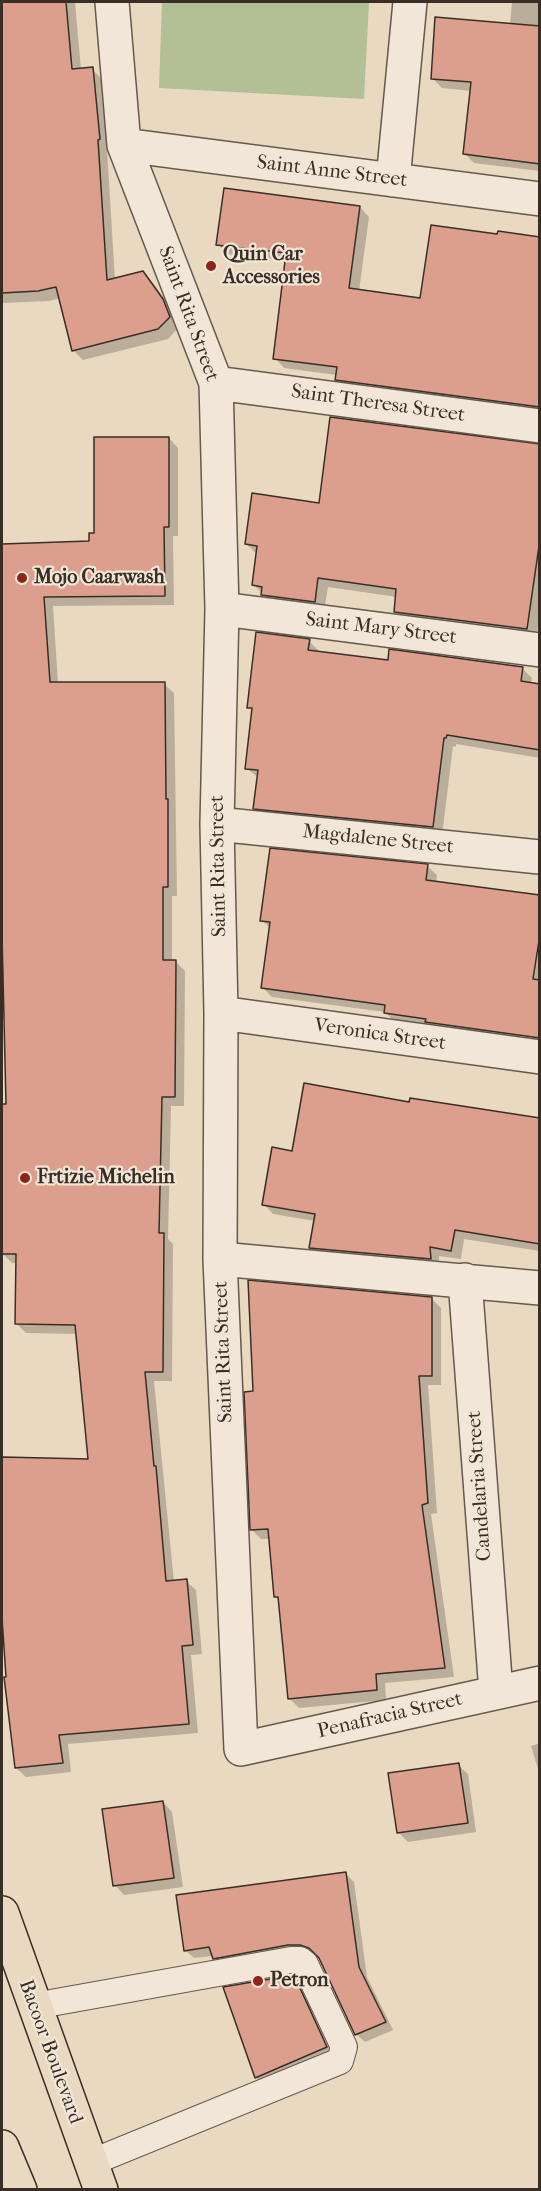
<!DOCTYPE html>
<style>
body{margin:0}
#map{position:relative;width:541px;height:2191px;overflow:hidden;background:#e9d9c1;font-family:"IM FELL French Canon",serif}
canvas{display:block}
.frame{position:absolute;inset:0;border:3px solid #392e26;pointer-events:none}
</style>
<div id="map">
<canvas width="541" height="2191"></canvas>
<div class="frame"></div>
</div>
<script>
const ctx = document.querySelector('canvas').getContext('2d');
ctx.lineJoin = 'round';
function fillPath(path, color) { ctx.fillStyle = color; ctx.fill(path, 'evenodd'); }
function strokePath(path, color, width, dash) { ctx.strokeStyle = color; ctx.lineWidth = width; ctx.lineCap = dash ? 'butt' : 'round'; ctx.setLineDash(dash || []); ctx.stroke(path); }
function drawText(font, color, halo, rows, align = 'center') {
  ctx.font = font + ' "IM FELL French Canon",serif'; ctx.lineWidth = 4.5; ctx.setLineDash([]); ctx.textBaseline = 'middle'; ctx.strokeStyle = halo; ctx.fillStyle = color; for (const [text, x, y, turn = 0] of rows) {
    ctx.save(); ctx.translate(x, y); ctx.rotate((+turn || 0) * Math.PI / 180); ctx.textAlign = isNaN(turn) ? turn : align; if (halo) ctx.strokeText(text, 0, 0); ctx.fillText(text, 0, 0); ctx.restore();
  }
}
fillPath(new Path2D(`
 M 162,2 L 369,2 L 364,99 L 159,88 Z`), '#b3c096');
fillPath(new Path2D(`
 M 2,2 L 75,2 L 81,70 L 92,69 L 102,79 L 109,149 L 107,149 L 115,280 L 142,273 L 153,283 L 173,311 L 179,327 L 168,339 L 83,360 L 73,350 L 60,298 L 49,301 L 2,303 L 2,210 L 11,210 L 7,42 L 2,43 Z
 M 512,2 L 540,2 L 540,171 L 474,163 L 464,153 L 471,91 L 442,88 L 432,78 L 510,25 Z
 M 360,207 L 369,217 L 359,291 L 422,300 L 499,236 L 540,238 L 540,415 L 346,389 L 337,379 L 337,375 L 284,368 L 275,358 L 287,261 L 227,254 L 218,244 Z
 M 169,438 L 178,448 L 178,536 L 173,536 L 174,605 L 53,606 L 58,683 L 164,684 L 174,693 L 177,896 L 172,896 L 172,961 L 175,961 L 185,971 L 184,1106 L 171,1106 L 168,1239 L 173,1244 L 172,1381 L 154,1381 L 174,1582 L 186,1581 L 196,1590 L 202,1654 L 191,1655 L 198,1733 L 68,1744 L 71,1772 L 26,1777 L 16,1768 L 2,1600 L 2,1458 L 90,1460 L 78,1334 L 26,1333 L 17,1324 L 18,1263 L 12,1263 L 2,1253 L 2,1105 L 8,1105 L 2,915 L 2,546 L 91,543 Z
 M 540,446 L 540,615 L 536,638 L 405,621 L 395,612 L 397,597 L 328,587 L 324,611 L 272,604 L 254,585 L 257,554 L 246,544 L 320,505 Z
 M 309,641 L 318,650 L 318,653 L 389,661 L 522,668 L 532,678 L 531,684 L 540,685 L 540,758 L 456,744 L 456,747 L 453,746 L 442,836 L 264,818 L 255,808 L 259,778 L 246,768 L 253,711 L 249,707 Z
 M 427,866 L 437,875 L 436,883 L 540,897 L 540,1031 L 521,1028 L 519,1043 L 395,1022 L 385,1012 L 272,997 L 262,987 L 271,929 L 262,920 Z
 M 411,1104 L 540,1119 L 540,1251 L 464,1239 L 461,1259 L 439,1256 L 439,1268 L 320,1257 L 310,1248 L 315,1221 L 273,1214 L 264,1204 L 293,1152 Z
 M 431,1298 L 441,1308 L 441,1385 L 428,1385 L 437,1513 L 431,1514 L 454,1677 L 385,1683 L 386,1700 L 299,1708 L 290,1699 L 280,1601 L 276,1597 L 270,1539 L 261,1539 L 252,1530 L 254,1393 Z
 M 540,1743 L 540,1776 L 531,1746 Z
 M 458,1765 L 468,1774 L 476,1832 L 408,1842 L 398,1832 Z
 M 163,1802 L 172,1812 L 183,1887 L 124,1895 L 115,1885 Z
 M 345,1873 L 354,1882 L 367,1977 L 393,2030 L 365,2042 L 356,2034 L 319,1956 L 310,1953 L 223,1966 L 213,1956 L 194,1958 L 185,1950 Z
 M 293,1977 L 298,1982 L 331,2052 L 261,2083 L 256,2077 Z`), '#0003');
const building = new Path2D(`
 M 2,2 L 66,2 L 72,69 L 93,67 L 100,139 L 98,140 L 107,280 L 143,271 L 163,299 L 170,317 L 158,329 L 72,351 L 56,287 L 38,291 L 2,293 Z
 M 435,17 L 540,26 L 540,164 L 463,154 L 471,82 L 431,79 Z
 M 224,188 L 360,206 L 349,288 L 420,298 L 431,225 L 497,234 L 498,231 L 540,237 L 540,407 L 335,380 L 337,367 L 273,359 L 286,253 L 216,245 Z
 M 330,417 L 540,444 L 540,539 L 527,629 L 394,612 L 396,589 L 318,578 L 315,602 L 261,595 L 262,587 L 252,585 L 257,546 L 245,544 L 252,493 L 319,503 Z
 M 94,437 L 169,437 L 169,527 L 164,527 L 165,596 L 44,597 L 50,682 L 165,682 L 166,799 L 168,799 L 168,887 L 163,887 L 163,960 L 176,960 L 175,1097 L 162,1097 L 159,1233 L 164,1233 L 163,1372 L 145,1372 L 154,1466 L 156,1466 L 166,1581 L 187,1579 L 193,1645 L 182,1646 L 189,1724 L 59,1735 L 63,1763 L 15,1768 L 4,1677 L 6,1677 L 2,1618 L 2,1457 L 88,1459 L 75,1325 L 15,1324 L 16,1254 L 2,1254 L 2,1104 L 6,1104 L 2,935 L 2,544 L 89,541 L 89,533 L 94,533 Z
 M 256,632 L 310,639 L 308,650 L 388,660 L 389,649 L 523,667 L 521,681 L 540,684 L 540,750 L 447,735 L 446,738 L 444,738 L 433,827 L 253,809 L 258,770 L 245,769 L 252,708 L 247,708 Z
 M 270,848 L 428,864 L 426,880 L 540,895 L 540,934 L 533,979 L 540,980 L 540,1038 L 425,1022 L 426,1019 L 384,1013 L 385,1005 L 261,988 L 270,922 L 260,921 Z
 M 304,1083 L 409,1102 L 410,1098 L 540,1118 L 540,1244 L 455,1230 L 451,1251 L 430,1247 L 431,1259 L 309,1248 L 315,1214 L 262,1205 L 272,1147 L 292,1151 Z
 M 248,1280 L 432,1297 L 432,1376 L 419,1376 L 428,1503 L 422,1505 L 445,1668 L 376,1674 L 377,1690 L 288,1699 L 278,1597 L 274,1597 L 268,1529 L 250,1530 L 244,1392 L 253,1391 Z
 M 459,1763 L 468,1823 L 397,1833 L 388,1773 Z
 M 163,1801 L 174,1878 L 113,1886 L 102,1809 Z
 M 346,1872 L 359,1967 L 386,2022 L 355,2035 L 319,1958 L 309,1948 L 300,1945 L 288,1945 L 213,1959 L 209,1947 L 184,1951 L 176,1895 Z
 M 294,1975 L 327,2047 L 255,2078 L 223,1987 Z`);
fillPath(building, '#dc9f8d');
strokePath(building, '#392e26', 1.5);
const lane = new Path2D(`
 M 34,2006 L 291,1960 L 300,1960 L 305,1964 L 344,2047 L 340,2061 L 90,2163`);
const street = new Path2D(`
 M 112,2 L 124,145 L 216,383 L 222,609 L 217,824 L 221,1013 L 220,1259 L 241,1749 L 540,1683
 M 124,145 L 540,199
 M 393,180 L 410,2
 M 216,383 L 540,426
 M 222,609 L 540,650
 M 217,824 L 540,857
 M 221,1013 L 540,1057
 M 220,1259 L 540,1288
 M 465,1280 L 496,1692`);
const primary = new Path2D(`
 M 2,1913 L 101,2190
 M 2,2147 L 20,2190`);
strokePath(lane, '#65594d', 28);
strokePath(street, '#65594d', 36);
strokePath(primary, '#392e26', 36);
strokePath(lane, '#f1e6d7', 26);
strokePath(street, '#f1e6d7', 33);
strokePath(primary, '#e9d9c1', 33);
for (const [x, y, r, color] of [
 [211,266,6,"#8f2418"],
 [22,578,6,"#8f2418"],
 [25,1178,6,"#8f2418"],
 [258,1981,6,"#8f2418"]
]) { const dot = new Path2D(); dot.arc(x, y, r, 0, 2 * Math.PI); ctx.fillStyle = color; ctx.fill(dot); strokePath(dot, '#f1e6d7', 2); }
drawText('20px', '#392e26', '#f1e6d7', [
 ["Saint Anne Street",332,172,7],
 ["Saint Rita Street",188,314,70],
 ["Saint Theresa Street",378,404,8],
 ["Saint Mary Street",381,629,7],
 ["Magdalene Street",378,840,6],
 ["Saint Rita Street",219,866,-91],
 ["Veronica Street",380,1035,8],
 ["Saint Rita Street",224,1352,-92],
 ["Candelaria Street",480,1486,-94],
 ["Penafracia Street",390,1716,-13],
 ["Bacoor Boulevard",50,2052,70]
]);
drawText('bold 20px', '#392e26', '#f1e6d7', [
 ["Quin Car",223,255],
 ["Accessories",223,278],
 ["Mojo Caarwash",34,578],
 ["Frtizie Michelin",37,1178],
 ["Petron",270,1981]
], 'left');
</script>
